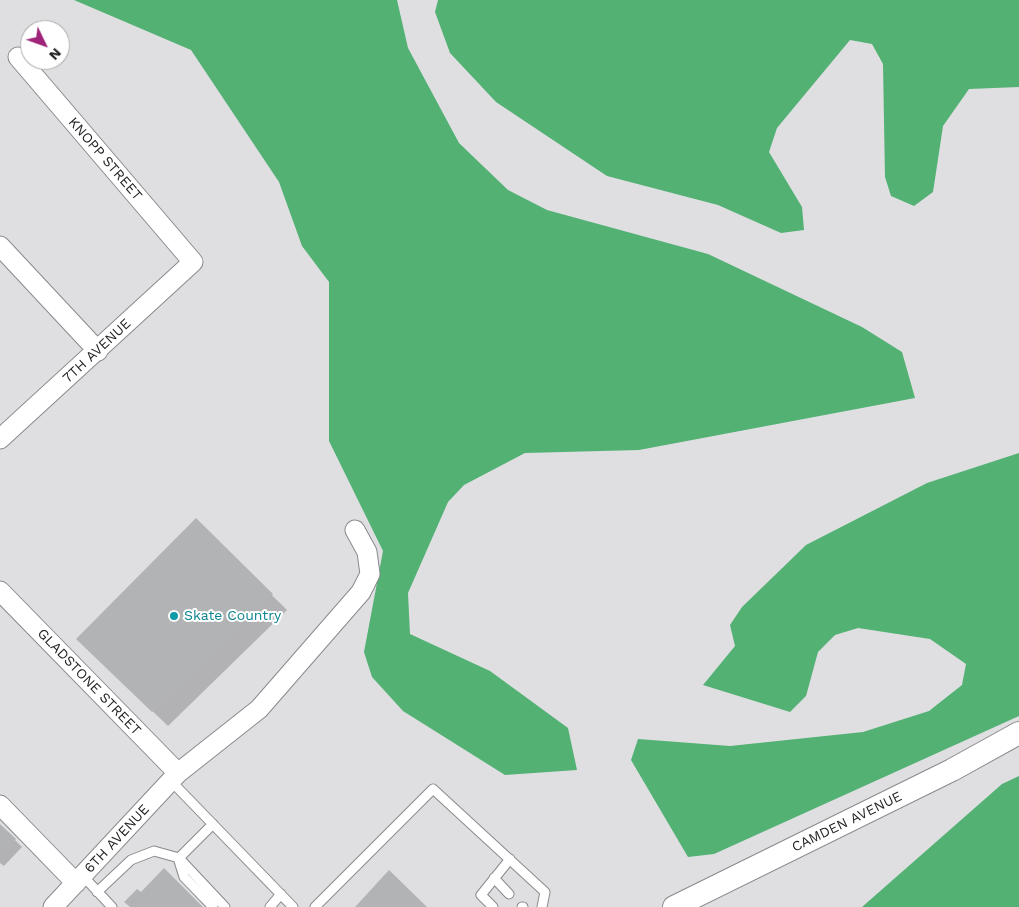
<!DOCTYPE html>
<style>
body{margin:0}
#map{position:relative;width:1019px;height:907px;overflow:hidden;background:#dfdfe2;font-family:"Work Sans",sans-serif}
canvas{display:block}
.north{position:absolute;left:20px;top:20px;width:50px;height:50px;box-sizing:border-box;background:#fff;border:1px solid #a7a7a7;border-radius:50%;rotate:132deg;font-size:14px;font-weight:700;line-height:20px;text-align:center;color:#232324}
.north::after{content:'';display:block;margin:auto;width:18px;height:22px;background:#9e2379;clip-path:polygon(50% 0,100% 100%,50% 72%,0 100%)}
</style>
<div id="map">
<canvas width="1019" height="907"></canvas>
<div class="north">N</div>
</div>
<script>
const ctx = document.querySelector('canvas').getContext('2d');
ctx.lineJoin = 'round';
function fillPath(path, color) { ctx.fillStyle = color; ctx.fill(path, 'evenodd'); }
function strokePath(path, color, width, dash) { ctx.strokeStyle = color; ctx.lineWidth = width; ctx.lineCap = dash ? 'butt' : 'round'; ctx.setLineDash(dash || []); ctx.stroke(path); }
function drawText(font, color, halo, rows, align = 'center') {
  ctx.font = font + ' "Work Sans",sans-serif'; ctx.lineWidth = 4; ctx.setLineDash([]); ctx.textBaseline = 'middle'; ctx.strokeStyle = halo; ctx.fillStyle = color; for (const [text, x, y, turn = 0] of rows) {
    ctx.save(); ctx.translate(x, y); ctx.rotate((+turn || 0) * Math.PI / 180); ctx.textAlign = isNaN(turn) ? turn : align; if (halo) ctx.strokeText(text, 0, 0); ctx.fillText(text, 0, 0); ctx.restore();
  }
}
fillPath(new Path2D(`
 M 74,0 L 397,0 L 408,48 L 459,143 L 508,190 L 547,210 L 708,254 L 862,327 L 902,352 L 915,398 L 639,450 L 525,453 L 464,485 L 448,502 L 408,593 L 410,634 L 490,671 L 568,728 L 577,770 L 505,775 L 403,711 L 372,677 L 364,652 L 383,551 L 329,441 L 329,282 L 302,246 L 279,182 L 191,50 Z
 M 438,0 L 1019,0 L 1019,87 L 969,89 L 943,126 L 933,192 L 914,206 L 891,196 L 885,177 L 883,64 L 872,44 L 850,40 L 777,128 L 769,152 L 802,207 L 804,230 L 781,233 L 718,205 L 607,176 L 496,102 L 450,53 L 435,12 Z
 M 1019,453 L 1019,716 L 714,854 L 688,857 L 631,760 L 638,739 L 730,746 L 863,732 L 929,711 L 962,685 L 966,664 L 930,639 L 858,628 L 835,635 L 818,652 L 806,696 L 790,712 L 703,685 L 735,646 L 730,625 L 742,607 L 806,545 L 927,483 Z
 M 1019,776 L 1019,907 L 862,907 L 1002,784 Z`), '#52b173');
fillPath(new Path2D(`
 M 196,520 L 287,610 L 168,726 L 93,654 Z
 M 0,825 L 22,847 L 4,866 L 0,863 Z`), '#0003');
fillPath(new Path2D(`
 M 196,518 L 273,594 L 152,712 L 76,639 Z
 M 0,824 L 16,839 L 0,855 Z
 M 164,868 L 203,907 L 130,907 L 124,902 L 137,889 L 141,892 Z
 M 389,870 L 427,907 L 355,907 Z`), '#b2b3b5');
const service = new Path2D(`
 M 171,781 L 293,907
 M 179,858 L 213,824
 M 179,861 L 184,877 L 213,907
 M 83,876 L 112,907
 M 494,878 L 509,894
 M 97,892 L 131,860 L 154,851 L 179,858 L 225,907
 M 270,907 L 281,894
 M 315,907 L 433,789 L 545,892 L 542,907
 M 493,907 L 481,895 L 510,859
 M 522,907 L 523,907`);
const minor = new Path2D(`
 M 0,246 L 98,351
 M 0,439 L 193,262 L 18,57
 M 0,591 L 178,773
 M 0,805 L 76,883
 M 53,907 L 178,773 L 259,709 L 361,592 L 370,574 L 367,552 L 355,530`);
const tertiary = new Path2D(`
 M 674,907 L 952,770 L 1019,733`);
strokePath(service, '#898a8d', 11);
strokePath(minor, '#898a8d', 21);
strokePath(tertiary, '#898a8d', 24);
strokePath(service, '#fff', 9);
strokePath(minor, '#fff', 19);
strokePath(tertiary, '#fff', 22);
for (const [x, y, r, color] of [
 [174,616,5,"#0f9aa8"]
]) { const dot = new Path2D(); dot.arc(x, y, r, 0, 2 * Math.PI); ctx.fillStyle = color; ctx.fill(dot); strokePath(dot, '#fff', 2); }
drawText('14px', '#232324', '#fff', [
 ["KNOPP STREET",105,159,49],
 ["7TH AVENUE",97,351,-43],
 ["GLADSTONE STREET",89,682,46],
 ["CAMDEN AVENUE",847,822,-26],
 ["6TH AVENUE",117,839,-47]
]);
drawText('14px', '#0d838f', '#fff', [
 ["Skate Country",184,616]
], 'left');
</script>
